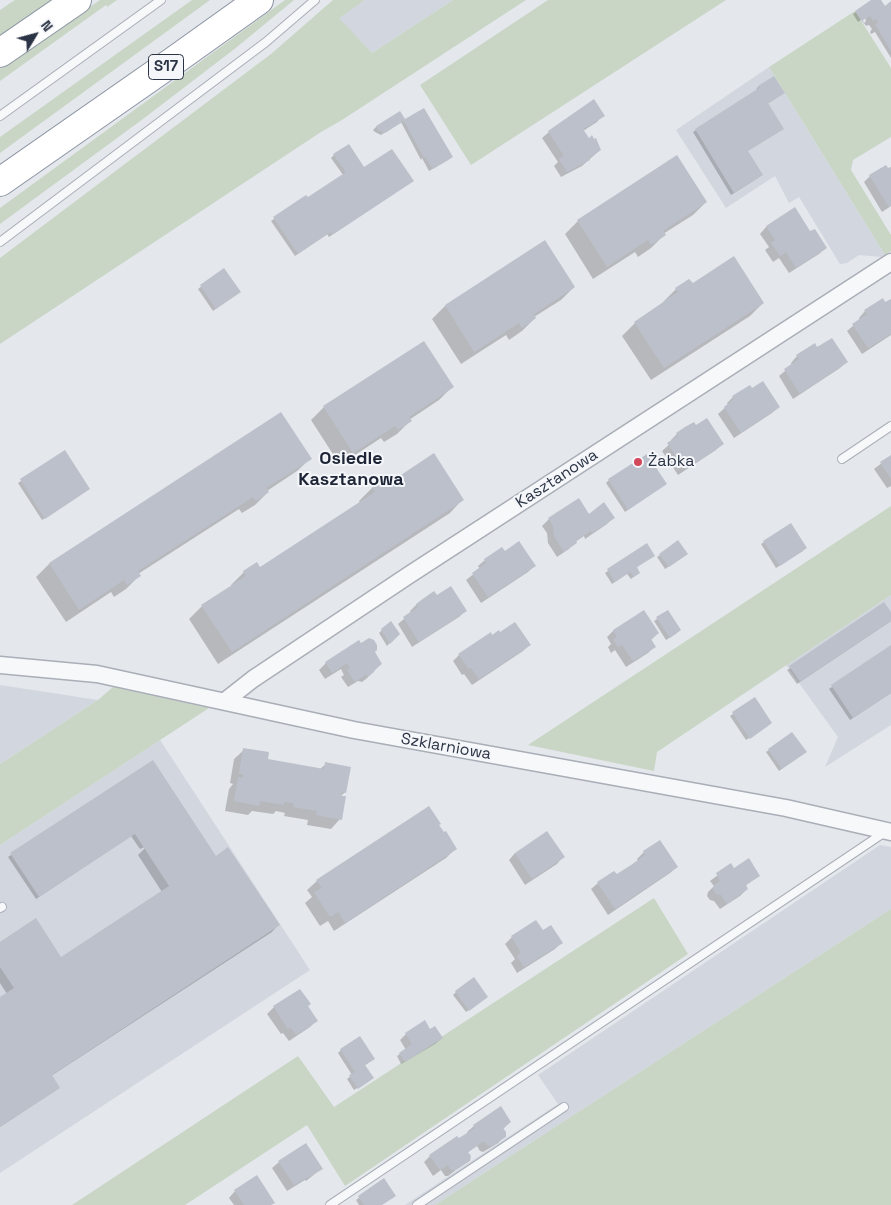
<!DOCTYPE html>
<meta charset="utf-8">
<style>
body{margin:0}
#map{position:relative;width:891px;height:1205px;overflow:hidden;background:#e4e7ec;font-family:"Space Grotesk",sans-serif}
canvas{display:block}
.north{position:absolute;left:10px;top:10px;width:50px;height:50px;-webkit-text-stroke:4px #f4f6f9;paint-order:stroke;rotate:53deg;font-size:14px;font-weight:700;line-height:20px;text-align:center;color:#2b3445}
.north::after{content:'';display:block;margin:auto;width:18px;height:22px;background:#2b3445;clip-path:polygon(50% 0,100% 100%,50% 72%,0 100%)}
</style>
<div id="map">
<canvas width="891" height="1205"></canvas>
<div class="north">N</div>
</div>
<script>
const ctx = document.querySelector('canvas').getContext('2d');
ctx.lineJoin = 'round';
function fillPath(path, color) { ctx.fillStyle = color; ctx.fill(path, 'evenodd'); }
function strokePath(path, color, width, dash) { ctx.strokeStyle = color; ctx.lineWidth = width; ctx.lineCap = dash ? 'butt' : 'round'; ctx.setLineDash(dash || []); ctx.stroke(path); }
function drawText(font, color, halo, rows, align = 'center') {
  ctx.font = font + ' "Space Grotesk",sans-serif'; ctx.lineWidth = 4; ctx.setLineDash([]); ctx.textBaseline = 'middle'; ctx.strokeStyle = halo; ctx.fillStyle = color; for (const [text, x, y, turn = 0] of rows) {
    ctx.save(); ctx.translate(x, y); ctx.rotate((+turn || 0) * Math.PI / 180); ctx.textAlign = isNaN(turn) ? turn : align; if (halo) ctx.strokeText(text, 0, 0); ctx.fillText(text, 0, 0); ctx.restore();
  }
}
fillPath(new Path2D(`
 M 365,0 L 453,0 L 372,53 L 338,18 Z
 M 769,67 L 885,255 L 882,257 L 859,255 L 847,263 L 840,264 L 799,197 L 789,203 L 775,176 L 726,208 L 676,130 Z
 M 891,595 L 891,725 L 825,767 L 838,737 L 786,665 Z
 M 0,685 L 98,700 L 0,764 Z
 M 160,740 L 310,970 L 0,1173 L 0,845 Z
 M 880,845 L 891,847 L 891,909 L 435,1205 L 405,1205 L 558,1104 L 538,1075 Z`), '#d2d6de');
fillPath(new Path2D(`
 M 15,0 L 54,0 L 0,36 L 0,10 Z
 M 100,0 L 117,0 L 107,7 L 106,5 L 0,81 L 0,69 Z
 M 192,0 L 210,0 L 0,153 L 0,137 Z
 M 285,0 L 294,0 L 237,47 L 143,119 L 0,224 L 0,208 Z
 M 333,0 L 365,0 L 339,18 L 372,53 L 453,0 L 526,0 L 342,120 L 321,132 L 0,344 L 0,258 L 271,54 Z
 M 548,0 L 726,0 L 471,165 L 420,85 Z
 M 855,11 L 891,68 L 891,137 L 853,160 L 851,170 L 891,235 L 891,251 L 885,255 L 769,67 Z
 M 891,506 L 891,595 L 657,752 L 654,771 L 528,745 Z
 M 113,687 L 209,708 L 0,845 L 0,764 L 98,700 Z
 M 654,898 L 688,954 L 345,1186 L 307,1125 L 185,1205 L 72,1205 L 298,1056 L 334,1107 Z
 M 891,909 L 891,1205 L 435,1205 Z`), '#c9d6c5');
fillPath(new Path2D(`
 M 874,0 L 879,0 L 884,7 L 891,3 L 891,58 L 875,32 L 871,34 L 870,32 L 872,29 L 869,25 L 866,26 L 864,23 L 866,21 L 865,17 L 858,22 L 853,14 Z
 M 774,78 L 781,95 L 767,104 L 746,152 L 758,178 L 731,195 L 693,132 L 757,91 L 756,90 L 758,87 Z
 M 399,113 L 404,121 L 448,160 L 429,171 L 422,158 L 421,160 L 401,122 L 381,135 L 375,132 L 373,130 L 376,127 Z
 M 603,115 L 597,122 L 583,131 L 588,139 L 600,150 L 582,166 L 561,177 L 554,166 L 558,162 L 542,138 L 549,132 Z
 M 334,155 L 364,169 L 413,181 L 329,237 L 327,234 L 295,256 L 271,221 L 306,196 L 308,199 L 343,175 L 331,158 Z
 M 891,168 L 891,206 L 882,212 L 864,182 L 870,176 Z
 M 706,202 L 693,215 L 663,234 L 664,235 L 651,248 L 638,257 L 635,252 L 593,279 L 565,234 L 578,221 Z
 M 794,209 L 810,233 L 826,248 L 819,254 L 789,273 L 779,258 L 773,262 L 765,250 L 769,247 L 760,234 L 766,227 Z
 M 545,242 L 574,287 L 561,300 L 534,317 L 535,318 L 522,331 L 509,340 L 506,335 L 461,364 L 432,319 L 445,306 Z
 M 224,269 L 236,294 L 213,311 L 198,289 Z
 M 692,285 L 763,303 L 750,316 L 651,380 L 622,336 L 635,323 L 664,303 L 663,302 L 676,289 Z
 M 891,300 L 891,335 L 862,354 L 847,331 L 860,320 L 859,318 L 865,311 L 885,304 Z
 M 817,349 L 846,362 L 840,368 L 793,399 L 779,376 L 792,365 L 791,363 L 797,356 Z
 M 452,387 L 439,400 L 409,420 L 410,421 L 397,434 L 384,442 L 381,438 L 340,465 L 311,420 L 324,407 Z
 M 733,397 L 779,407 L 772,413 L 734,438 L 718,414 L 728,405 L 727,403 Z
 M 281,414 L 310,459 L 297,471 L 267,491 L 268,492 L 255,505 L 242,513 L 239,509 L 138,574 L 139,576 L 126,589 L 114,597 L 111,592 L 66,622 L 36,577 L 49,564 Z
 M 677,434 L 722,444 L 716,450 L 678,475 L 662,451 L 672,442 L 671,440 Z
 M 64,451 L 86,491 L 42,520 L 18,483 Z
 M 891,456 L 891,486 L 887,488 L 874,469 Z
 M 385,480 L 388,484 L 462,500 L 450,513 L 218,664 L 189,619 L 202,606 L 232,587 L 231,585 L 244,572 L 260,568 L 360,503 L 359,501 L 372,488 Z
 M 609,480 L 666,484 L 625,512 L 606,483 Z
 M 578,500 L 588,516 L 613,518 L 607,524 L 585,539 L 584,536 L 575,542 L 569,549 L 557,557 L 548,543 L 547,533 L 542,526 L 549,519 Z
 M 764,542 L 803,551 L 776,568 L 761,544 Z
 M 646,545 L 650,558 L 637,567 L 636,575 L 631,579 L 627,574 L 612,584 L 605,573 Z
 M 504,553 L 534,566 L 528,572 L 481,603 L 466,580 L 480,569 L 478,566 L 485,560 Z
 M 660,555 L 683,557 L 665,569 L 657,557 Z
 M 433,593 L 466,610 L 459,617 L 412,647 L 398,624 L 411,613 L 410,611 L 416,605 Z
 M 668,611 L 677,633 L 666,640 L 654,621 Z
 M 644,612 L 658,633 L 651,640 L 654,647 L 648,653 L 626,667 L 615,650 L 611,653 L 608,647 L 611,644 L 607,637 L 613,631 Z
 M 891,614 L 891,621 L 797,684 L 787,670 Z
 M 382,630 L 398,634 L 387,646 L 379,633 Z
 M 492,636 L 529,645 L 523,651 L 472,685 L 464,674 L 462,675 L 453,661 L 459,655 Z
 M 359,642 L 373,652 L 381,664 L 366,679 L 362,682 L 358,681 L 348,687 L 341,677 L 344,675 L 341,669 L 325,679 L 319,670 L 326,663 Z
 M 891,647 L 891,693 L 850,720 L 829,689 Z
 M 755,699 L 768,726 L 746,740 L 730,716 Z
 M 244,750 L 266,760 L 320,769 L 326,764 L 345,792 L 340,797 L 340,819 L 331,829 L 307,825 L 308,820 L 284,816 L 285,813 L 276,811 L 273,814 L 252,811 L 248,815 L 225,811 L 229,789 L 233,784 L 230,783 L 234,759 Z
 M 769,750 L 802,754 L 779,771 L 766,752 Z
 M 153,762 L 216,857 L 278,925 L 272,932 L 51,1076 L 56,1090 L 0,1127 L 0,998 L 7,994 L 0,983 L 0,943 L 61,959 L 162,892 L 138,855 L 147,846 L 140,849 L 131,836 L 36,899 L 8,857 Z
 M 438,825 L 456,848 L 446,858 L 334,931 L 328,921 L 320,926 L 305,903 L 312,897 L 307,890 L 317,881 Z
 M 660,842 L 677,867 L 670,873 L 608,915 L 591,889 L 598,883 L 616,876 L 638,861 L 637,859 L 644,852 Z
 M 515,853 L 563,857 L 557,864 L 525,885 L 509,860 Z
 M 731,865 L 734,869 L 759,875 L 745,886 L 747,889 L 740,896 L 720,909 L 714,901 L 710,900 L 707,896 L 708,892 L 714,886 L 710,881 Z
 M 536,922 L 542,932 L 561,943 L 555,949 L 517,973 L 511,963 L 515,959 L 505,944 L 512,937 Z
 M 300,990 L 307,1006 L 316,1021 L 310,1027 L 289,1041 L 283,1033 L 281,1034 L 267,1014 L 274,1007 Z
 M 456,992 L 484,999 L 466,1012 L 453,995 Z
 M 430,1031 L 442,1038 L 435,1044 L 401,1064 L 397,1056 L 406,1050 L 400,1040 L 406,1034 Z
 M 341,1050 L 374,1059 L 364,1066 L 369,1081 L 354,1090 L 347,1079 L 352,1075 L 338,1053 Z
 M 510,1122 L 503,1129 L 505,1136 L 498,1143 L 483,1152 L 480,1151 L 477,1146 L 467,1153 L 469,1160 L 448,1176 L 445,1176 L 441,1170 L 433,1176 L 424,1162 L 430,1156 L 468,1134 L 467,1132 L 474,1126 Z
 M 279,1162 L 321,1169 L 306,1181 L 305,1180 L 287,1191 L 272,1168 Z
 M 384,1180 L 381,1205 L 359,1205 L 356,1200 Z
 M 235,1191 L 271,1205 L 234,1205 L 229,1198 Z`), '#0003');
fillPath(new Path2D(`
 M 871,0 L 881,0 L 885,6 L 891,1 L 891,51 L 875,24 L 878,23 L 876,19 L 873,21 L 870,16 L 863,20 L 864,24 L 855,11 Z
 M 774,76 L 785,93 L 768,103 L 784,129 L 748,151 L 763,175 L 734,193 L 695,129 L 759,88 L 758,86 Z
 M 594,99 L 605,116 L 583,129 L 589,138 L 592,135 L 594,139 L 596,138 L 601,150 L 589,158 L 590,160 L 567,172 L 559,159 L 564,156 L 548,131 Z
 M 424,108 L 453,157 L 433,169 L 425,157 L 424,158 L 404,121 L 385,133 L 378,130 L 376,126 L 400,111 L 405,119 Z
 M 349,144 L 364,167 L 392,149 L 414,181 L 332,235 L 331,232 L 298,254 L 273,217 L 306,195 L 308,197 L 346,172 L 333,154 Z
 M 677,155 L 707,202 L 663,231 L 666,235 L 651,245 L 648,240 L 607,267 L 577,220 Z
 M 886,165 L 888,168 L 891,167 L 891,205 L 889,207 L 869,175 Z
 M 795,207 L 810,231 L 815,229 L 827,248 L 796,268 L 786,252 L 780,256 L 771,243 L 775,240 L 766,226 Z
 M 545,240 L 575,287 L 534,314 L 536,318 L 522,328 L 519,323 L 474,352 L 445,305 Z
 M 734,256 L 764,303 L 664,368 L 634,322 L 678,292 L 675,288 L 689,279 L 693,283 Z
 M 224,268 L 241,292 L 216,309 L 200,285 Z
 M 883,298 L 885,302 L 891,299 L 891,334 L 868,348 L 852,324 L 867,314 L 864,310 Z
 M 832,338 L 848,362 L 800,394 L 784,369 L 799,359 L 796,355 L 815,343 L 817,347 Z
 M 424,341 L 454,387 L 409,417 L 412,421 L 398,430 L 395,426 L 353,453 L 323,406 Z
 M 763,381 L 780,407 L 741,433 L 724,407 L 734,399 L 732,396 L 750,385 L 752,388 Z
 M 281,412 L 312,459 L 266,488 L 269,492 L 256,501 L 253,497 L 138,571 L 141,576 L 127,585 L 124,580 L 79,610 L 49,563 Z
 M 707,418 L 724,444 L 685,470 L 667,443 L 678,436 L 676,433 L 685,427 L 694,422 L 696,425 Z
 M 65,450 L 90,489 L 45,519 L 20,479 Z
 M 434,453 L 464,500 L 232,652 L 201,605 L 246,576 L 243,571 L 257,562 L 260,567 L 375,492 L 372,487 L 386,478 L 389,483 Z
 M 647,454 L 667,484 L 628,510 L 608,479 Z
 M 891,455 L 891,479 L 880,462 Z
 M 579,498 L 589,514 L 604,502 L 615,518 L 592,533 L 591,531 L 576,540 L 577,543 L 564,552 L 554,536 L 553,526 L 548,518 Z
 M 791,523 L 807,548 L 780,566 L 763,541 Z
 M 678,540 L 688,554 L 669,567 L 659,554 Z
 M 519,541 L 536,566 L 488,597 L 472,573 L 486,563 L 484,559 L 502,547 L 505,551 Z
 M 647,543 L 655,556 L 637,567 L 640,573 L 634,577 L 630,572 L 615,582 L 607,569 Z
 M 451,586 L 467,611 L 419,642 L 403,617 L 418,607 L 416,604 L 424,598 L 434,591 L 437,595 Z
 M 884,602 L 891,612 L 891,621 L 800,682 L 789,666 Z
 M 644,610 L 659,633 L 651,639 L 656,647 L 633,661 L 622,645 L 618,647 L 613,639 L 617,637 L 613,630 Z
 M 668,610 L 681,630 L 670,638 L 656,617 Z
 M 391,621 L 400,634 L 390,644 L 381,629 Z
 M 515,622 L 531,645 L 479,679 L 471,668 L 469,669 L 458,654 L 491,632 L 492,635 L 499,630 L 500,632 Z
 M 369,638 L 374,640 L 377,645 L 377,650 L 375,652 L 382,664 L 375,669 L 374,672 L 369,676 L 365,675 L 355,682 L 347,670 L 350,668 L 347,663 L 332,673 L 325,662 L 359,640 L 361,643 Z
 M 891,645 L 891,693 L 853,718 L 831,685 Z
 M 755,697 L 772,723 L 750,739 L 732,712 Z
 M 792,732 L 807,752 L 782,769 L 768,749 Z
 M 243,748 L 269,752 L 268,759 L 324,769 L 325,762 L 351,767 L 346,793 L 342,792 L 341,796 L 346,796 L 342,820 L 316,815 L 317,811 L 293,807 L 294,803 L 284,802 L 284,805 L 260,801 L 259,806 L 234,801 L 238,777 L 243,778 L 243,774 L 239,774 Z
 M 153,760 L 216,856 L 228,847 L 280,925 L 52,1075 L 60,1088 L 0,1127 L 0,997 L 14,988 L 0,967 L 0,942 L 36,918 L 61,957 L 169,886 L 135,834 L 39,897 L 10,853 Z
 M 429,806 L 441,824 L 439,825 L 444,832 L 446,831 L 457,849 L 345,923 L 338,912 L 330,917 L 314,892 L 322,888 L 316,880 Z
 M 547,831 L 565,857 L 532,879 L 515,853 Z
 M 660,840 L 678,867 L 615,909 L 597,882 L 614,871 L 617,874 L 631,865 L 645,855 L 643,851 Z
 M 749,858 L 760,876 L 746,885 L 748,889 L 727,904 L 721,895 L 716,894 L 713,889 L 714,885 L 720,881 L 716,873 L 731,863 L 734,868 Z
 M 536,920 L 543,930 L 551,925 L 563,943 L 524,967 L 517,956 L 521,953 L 511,936 Z
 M 474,977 L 488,997 L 469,1011 L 455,991 Z
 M 300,989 L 311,1004 L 308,1006 L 318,1021 L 296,1035 L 290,1027 L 288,1029 L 273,1006 Z
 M 425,1020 L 430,1029 L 435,1026 L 443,1038 L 405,1062 L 399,1053 L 412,1044 L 405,1033 Z
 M 360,1036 L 375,1059 L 365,1065 L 374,1078 L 358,1089 L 349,1075 L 355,1072 L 340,1049 Z
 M 501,1106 L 511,1122 L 503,1128 L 506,1132 L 506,1137 L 491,1146 L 487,1145 L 484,1141 L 468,1152 L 471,1156 L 470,1161 L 456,1170 L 451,1170 L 448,1165 L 440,1170 L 429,1155 L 457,1136 L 459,1138 L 475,1128 L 473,1125 Z
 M 306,1143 L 323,1169 L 294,1185 L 278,1161 Z
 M 257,1175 L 275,1203 L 271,1205 L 244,1205 L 234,1190 Z
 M 384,1178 L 396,1196 L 382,1205 L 364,1205 L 358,1196 Z`), '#bbc0ca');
const service = new Path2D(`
 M 0,116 L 161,0
 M 0,242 L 266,42 L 315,0
 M 842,459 L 891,426
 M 0,908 L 2,907
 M 330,1205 L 885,832
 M 417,1205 L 564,1107`);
const minor = new Path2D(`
 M 0,665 L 97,674 L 354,730 L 786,808 L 891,832
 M 225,701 L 253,679 L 409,575 L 891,262`);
const motorway = new Path2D(`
 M 0,53 L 77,0
 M 0,182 L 175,60 L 259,0`);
strokePath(service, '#a9aeb7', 10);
strokePath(minor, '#a9aeb7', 19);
strokePath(motorway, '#8b94a3', 30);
strokePath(service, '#f7f8fa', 8);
strokePath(minor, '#f7f8fa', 16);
strokePath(motorway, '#fff', 28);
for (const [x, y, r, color] of [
 [638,462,5,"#d1495b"]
]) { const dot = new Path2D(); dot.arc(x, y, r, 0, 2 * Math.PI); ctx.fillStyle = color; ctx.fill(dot); strokePath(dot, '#f4f6f9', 2); }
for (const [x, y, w] of [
 [166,67,35]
]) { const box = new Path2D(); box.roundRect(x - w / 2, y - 12.5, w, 25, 4); ctx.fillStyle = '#f4f6f9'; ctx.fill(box); strokePath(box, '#2b3445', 1); }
drawText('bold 15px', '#2b3445', null, [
 ["S17",166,67]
]);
drawText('16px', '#2b3445', '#f4f6f9', [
 ["Żabka",648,462]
], 'left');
drawText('16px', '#2b3445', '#f4f6f9', [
 ["Kasztanowa",557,479,-33],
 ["Szklarniowa",446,747,10]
]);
drawText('bold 18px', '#1d2536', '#f4f6f9', [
 ["Osiedle",351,459],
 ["Kasztanowa",351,480]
]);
</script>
